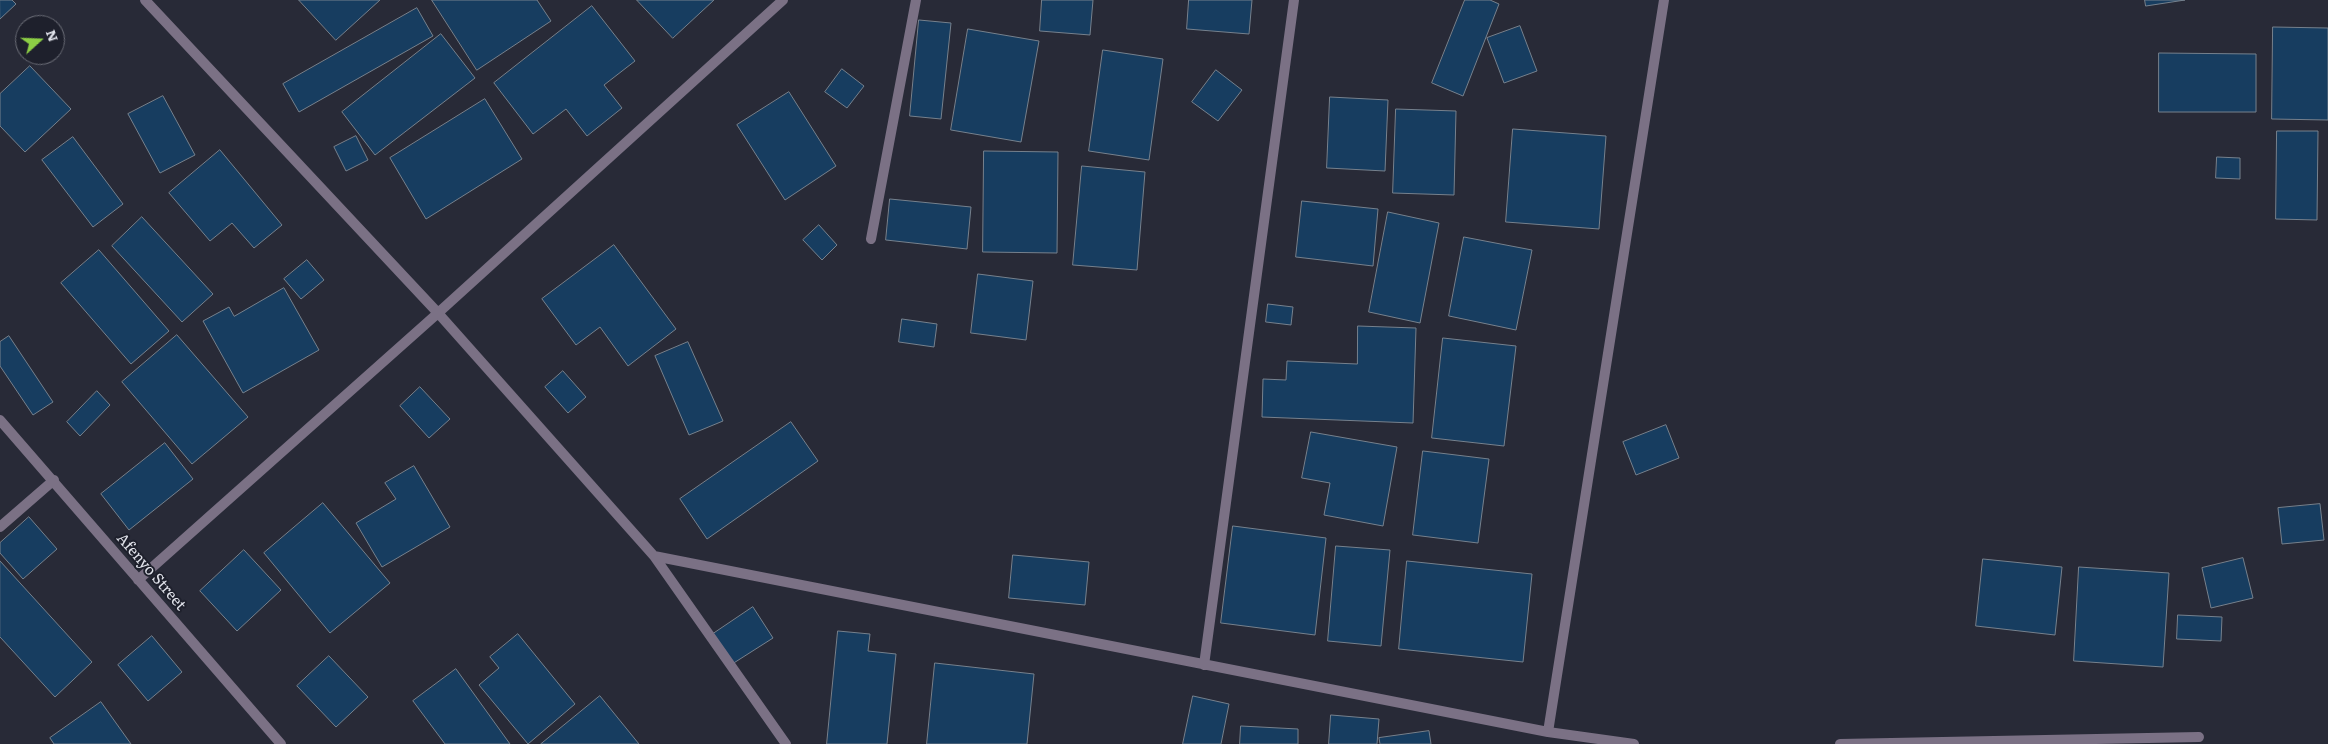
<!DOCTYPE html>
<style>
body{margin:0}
#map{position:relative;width:2328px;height:744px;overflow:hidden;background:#282a37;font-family:Literata,serif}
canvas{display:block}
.north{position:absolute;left:15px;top:15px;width:50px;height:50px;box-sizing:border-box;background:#1e202c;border:1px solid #6c6e78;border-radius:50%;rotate:70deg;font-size:14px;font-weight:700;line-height:20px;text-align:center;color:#e0e2ea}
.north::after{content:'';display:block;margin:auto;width:18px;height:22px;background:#8cce45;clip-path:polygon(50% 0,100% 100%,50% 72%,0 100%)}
</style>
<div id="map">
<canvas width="2328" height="744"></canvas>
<div class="north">N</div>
</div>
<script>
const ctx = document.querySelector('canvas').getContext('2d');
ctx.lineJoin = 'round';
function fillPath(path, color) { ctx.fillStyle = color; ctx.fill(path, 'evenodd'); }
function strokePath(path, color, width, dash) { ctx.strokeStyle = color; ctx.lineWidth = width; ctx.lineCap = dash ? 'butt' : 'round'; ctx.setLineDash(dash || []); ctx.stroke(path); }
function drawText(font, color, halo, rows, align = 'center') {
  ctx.font = font + ' Literata,serif'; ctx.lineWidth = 4; ctx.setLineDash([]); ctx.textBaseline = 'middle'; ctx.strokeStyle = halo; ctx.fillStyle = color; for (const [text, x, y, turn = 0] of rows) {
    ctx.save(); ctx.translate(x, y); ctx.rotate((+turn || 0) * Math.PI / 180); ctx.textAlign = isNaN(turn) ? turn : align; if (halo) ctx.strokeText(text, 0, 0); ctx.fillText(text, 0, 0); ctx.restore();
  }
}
const building = new Path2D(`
 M 0,0 L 12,0 L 16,4 L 0,19 Z
 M 299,0 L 380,0 L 336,40 Z
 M 432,0 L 537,0 L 551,21 L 477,70 Z
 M 637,0 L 714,0 L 673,38 Z
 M 1042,0 L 1093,0 L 1090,35 L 1040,31 Z
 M 1189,0 L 1252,0 L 1249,34 L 1187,29 Z
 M 1465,0 L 1490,0 L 1499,4 L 1463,96 L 1432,83 Z
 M 2145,0 L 2185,0 L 2146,6 Z
 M 592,6 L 635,61 L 604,85 L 622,108 L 587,136 L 566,109 L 533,134 L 494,83 Z
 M 417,8 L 433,36 L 299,112 L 283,84 Z
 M 919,20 L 951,23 L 941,119 L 910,116 Z
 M 1520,26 L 1537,71 L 1504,83 L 1487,38 Z
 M 2273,27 L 2328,28 L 2328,120 L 2272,119 Z
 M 968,29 L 1039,41 L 1021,142 L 951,130 Z
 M 441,34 L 475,78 L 375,155 L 342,112 Z
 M 1103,50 L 1163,59 L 1149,160 L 1089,151 Z
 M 2159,53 L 2256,54 L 2256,112 L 2159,112 Z
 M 30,66 L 71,109 L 25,152 L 0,126 L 0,94 Z
 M 842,69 L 864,86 L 847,108 L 825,92 Z
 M 1216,70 L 1242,90 L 1218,121 L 1192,102 Z
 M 789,92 L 836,166 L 785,200 L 737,125 Z
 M 163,96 L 195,155 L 160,173 L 128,114 Z
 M 1330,97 L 1388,100 L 1385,171 L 1327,168 Z
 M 485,99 L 522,159 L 426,219 L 390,158 Z
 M 1396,109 L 1456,111 L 1454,195 L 1393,193 Z
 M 1513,129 L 1606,136 L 1599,229 L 1506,222 Z
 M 2277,131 L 2318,131 L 2317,220 L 2276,219 Z
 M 356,136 L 368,160 L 346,171 L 334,147 Z
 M 73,137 L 123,204 L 93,227 L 42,160 Z
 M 220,150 L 282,225 L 254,248 L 232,223 L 210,241 L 169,193 Z
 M 984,151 L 1058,152 L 1057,253 L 983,252 Z
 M 2217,157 L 2240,158 L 2240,179 L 2216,178 Z
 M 1082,166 L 1145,172 L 1137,270 L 1073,265 Z
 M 890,199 L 971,207 L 967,249 L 886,240 Z
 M 1302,201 L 1378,209 L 1373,266 L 1296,257 Z
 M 1388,212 L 1439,223 L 1420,323 L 1369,312 Z
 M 142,217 L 213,294 L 182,322 L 112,246 Z
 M 819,225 L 837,245 L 822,260 L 803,240 Z
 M 1464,237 L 1532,250 L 1516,330 L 1449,316 Z
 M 614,245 L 676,329 L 628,366 L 600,327 L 576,345 L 542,299 Z
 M 99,250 L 169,331 L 131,364 L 61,283 Z
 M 307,260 L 324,280 L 301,299 L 284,279 Z
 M 978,274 L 1033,281 L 1026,340 L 971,333 Z
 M 284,288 L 319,350 L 243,393 L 203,321 L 229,307 L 234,316 Z
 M 1268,304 L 1293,307 L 1291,325 L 1266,322 Z
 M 902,319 L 937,324 L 934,347 L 899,342 Z
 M 1358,326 L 1416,328 L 1413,423 L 1262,417 L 1263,379 L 1286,380 L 1287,361 L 1357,364 Z
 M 177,335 L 248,417 L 192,464 L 122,382 Z
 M 9,336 L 53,402 L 33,415 L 0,366 L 0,342 Z
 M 1443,338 L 1516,346 L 1504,446 L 1432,438 Z
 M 688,342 L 723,421 L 689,435 L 655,356 Z
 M 563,371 L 586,397 L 568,413 L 545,387 Z
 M 420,387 L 450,419 L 429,438 L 400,406 Z
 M 97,391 L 110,405 L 80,436 L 67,422 Z
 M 791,422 L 818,461 L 707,539 L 680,499 Z
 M 1666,425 L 1679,458 L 1636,475 L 1623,442 Z
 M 1311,432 L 1397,447 L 1383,526 L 1324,515 L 1330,483 L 1302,478 Z
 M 165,443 L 193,479 L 129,530 L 101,494 Z
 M 1423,451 L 1489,459 L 1478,543 L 1413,535 Z
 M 414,466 L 450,527 L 382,567 L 356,523 L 396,499 L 385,483 Z
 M 323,503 L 390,583 L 330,633 L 264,553 Z
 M 2320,504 L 2324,540 L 2282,544 L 2278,508 Z
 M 29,517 L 57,549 L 23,579 L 0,553 L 0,543 Z
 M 1233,526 L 1326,538 L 1315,635 L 1221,623 Z
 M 1336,546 L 1390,550 L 1381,646 L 1328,641 Z
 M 244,550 L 281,590 L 237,631 L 200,591 Z
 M 1013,555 L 1089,562 L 1085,605 L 1009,598 Z
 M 2243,558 L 2253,598 L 2211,608 L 2202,568 Z
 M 1983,559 L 2062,567 L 2055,635 L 1976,626 Z
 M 0,561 L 92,662 L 55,697 L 0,637 Z
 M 1407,561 L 1532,574 L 1523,662 L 1399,649 Z
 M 2079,567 L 2169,573 L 2163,667 L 2074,661 Z
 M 753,607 L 773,638 L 729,666 L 710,636 Z
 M 2178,615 L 2222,617 L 2221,641 L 2177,639 Z
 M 838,631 L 870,634 L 868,651 L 896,654 L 887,744 L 827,744 Z
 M 518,634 L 575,704 L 528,744 L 479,685 L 499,668 L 490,657 Z
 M 152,636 L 182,672 L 148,701 L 118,665 Z
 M 329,656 L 368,697 L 336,727 L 297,686 Z
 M 935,663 L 1034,674 L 1027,744 L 927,744 Z
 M 456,669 L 510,744 L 445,744 L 413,701 Z
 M 600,696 L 639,744 L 541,744 Z
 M 1193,696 L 1229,704 L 1221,744 L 1183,744 Z
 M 101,702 L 131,744 L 54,744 L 50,738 Z
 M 1331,715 L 1379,719 L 1377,744 L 1329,744 Z
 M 1241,726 L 1298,729 L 1298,744 L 1240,744 Z
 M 1429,731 L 1431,744 L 1380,744 L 1379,738 Z`);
fillPath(building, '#173d60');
strokePath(building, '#76818d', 1);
strokePath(new Path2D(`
 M 145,0 L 438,313 L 654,556 L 786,744
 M 871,239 L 916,0
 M 0,420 L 281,744
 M 0,527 L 54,480
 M 654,556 L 1548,732 L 1634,744
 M 138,580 L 438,313 L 783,0
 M 1204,665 L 1294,0
 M 1548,732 L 1664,0
 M 1840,744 L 2199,737`), '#7b7185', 10);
drawText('15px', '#e0e2ea', '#1e202c', [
 ["Afenyo Street",151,572,49]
]);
</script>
